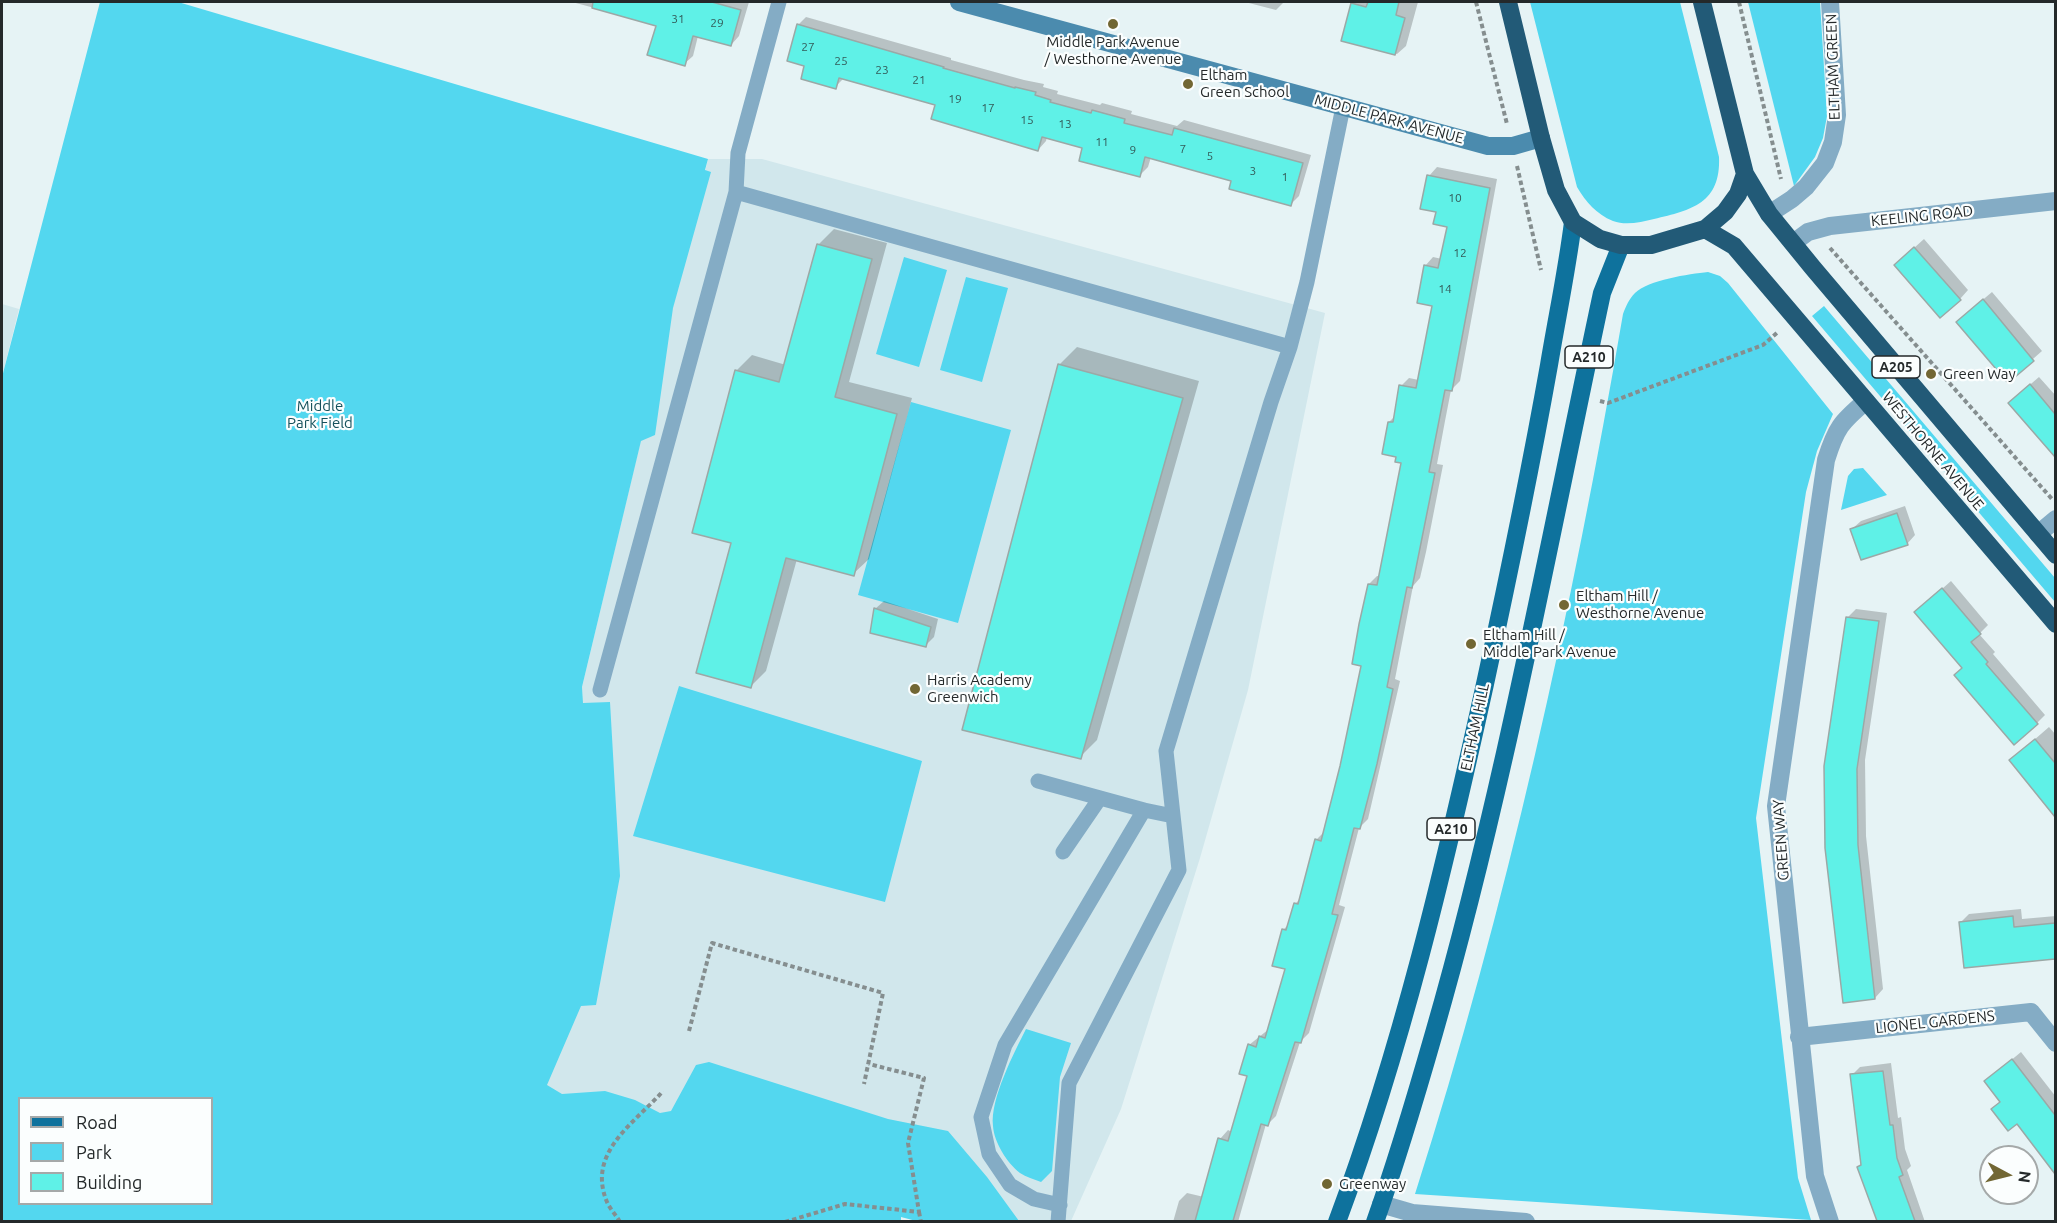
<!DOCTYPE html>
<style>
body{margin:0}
#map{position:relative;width:2057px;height:1223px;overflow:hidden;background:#e6f3f5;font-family:Ubuntu,sans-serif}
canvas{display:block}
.frame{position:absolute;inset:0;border:3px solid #24292a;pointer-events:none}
.legend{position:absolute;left:18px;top:1097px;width:195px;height:108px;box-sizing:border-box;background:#fbfefe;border:2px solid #a5a9a9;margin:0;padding:8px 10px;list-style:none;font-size:18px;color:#24292a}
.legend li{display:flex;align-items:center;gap:12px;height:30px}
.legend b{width:30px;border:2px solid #a5a9a9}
.north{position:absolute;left:1979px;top:1145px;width:60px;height:60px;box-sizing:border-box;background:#fbfefe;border:2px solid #a5a9a9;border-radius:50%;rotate:97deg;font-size:16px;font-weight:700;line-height:24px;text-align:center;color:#24292a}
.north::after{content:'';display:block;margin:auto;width:21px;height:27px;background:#726734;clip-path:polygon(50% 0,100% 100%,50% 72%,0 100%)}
</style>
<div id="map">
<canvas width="2057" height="1223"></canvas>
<div class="frame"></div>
<ul class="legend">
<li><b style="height:8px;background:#0e729d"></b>Road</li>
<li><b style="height:16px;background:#53d7ef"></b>Park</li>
<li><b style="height:16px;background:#5ff1e7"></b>Building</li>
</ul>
<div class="north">N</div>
</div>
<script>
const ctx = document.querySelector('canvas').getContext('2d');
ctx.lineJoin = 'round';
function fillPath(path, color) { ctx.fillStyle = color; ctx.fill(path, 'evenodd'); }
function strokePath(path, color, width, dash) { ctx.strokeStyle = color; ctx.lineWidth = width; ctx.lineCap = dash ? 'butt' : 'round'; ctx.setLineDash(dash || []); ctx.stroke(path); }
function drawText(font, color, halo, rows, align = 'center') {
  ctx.font = font + ' Ubuntu,sans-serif'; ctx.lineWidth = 4.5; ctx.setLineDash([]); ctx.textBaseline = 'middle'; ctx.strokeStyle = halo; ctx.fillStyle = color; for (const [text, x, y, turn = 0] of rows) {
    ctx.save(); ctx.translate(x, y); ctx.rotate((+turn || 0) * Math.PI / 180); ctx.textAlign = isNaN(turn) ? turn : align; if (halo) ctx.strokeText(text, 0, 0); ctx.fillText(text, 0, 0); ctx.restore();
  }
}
fillPath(new Path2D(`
 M 708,159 L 762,159 L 1325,313 L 1248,690 L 1200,858 L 1121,1109 L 1071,1221 L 920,1221 L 917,1219 L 851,1210 L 817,1222 L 483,1222 L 589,882 L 582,687 Z
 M 2,304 L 19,309 L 2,377 Z`), '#d1e7ec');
fillPath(new Path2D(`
 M 100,2 L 178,2 L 708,159 L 705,170 L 711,172 L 673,308 L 655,435 L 641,441 L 582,687 L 583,703 L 610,702 L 620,876 L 596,1005 L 581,1006 L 547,1085 L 562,1094 L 605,1091 L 635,1100 L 660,1113 L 671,1111 L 696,1065 L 709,1062 L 888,1119 L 948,1131 L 987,1177 L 1019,1221 L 920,1222 L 901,1217 L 901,1222 L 2,1221 L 2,377 ZM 20,1098 L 212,1098 L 212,1204 L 20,1204 Z
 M 1530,2 L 1680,2 L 1719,157 C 1721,203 1692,210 1654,219 C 1641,222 1626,226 1613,221 C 1596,214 1586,202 1577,187 Z
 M 1748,2 L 1820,2 L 1827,116 L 1823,138 L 1815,157 L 1794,186 Z
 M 904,257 L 947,270 L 919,367 L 876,354 Z
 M 1708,272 L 1720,276 L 1728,283 L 1833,414 L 1817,451 L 1806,492 L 1756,818 L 1798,1178 L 1811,1220 L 1415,1194 C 1507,906 1572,611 1623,314 C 1626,306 1629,299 1635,293 C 1648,280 1689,274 1708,272 Z
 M 966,277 L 1008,288 L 982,382 L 940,370 Z
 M 1824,306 L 2055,578 L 2055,602 L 1812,316 Z
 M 911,402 L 1011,430 L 958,623 L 858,595 Z
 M 1863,468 L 1887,495 L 1841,510 L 1848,476 L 1854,469 Z
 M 679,686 L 922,761 L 885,902 L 633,836 Z
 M 1026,1029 L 1071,1043 L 1060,1077 L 1052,1171 L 1041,1182 C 1034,1179 1026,1177 1020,1173 C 1007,1163 994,1142 993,1126 C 990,1099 1014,1053 1026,1029 Z`), '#53d7ef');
fillPath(new Path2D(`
 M 572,2 L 749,2 L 739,36 L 731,45 L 698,36 L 693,56 L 684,64 L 658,25 Z
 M 1245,2 L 1284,2 L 1276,10 Z
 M 1354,2 L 1418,2 L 1406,46 L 1397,54 L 1342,39 Z
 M 806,17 L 951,58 L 951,60 L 1024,80 L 1044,84 L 1043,87 L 1058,91 L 1057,94 L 1100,105 L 1102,103 L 1132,111 L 1131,114 L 1177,126 L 1184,120 L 1311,155 L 1299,196 L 1291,204 L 1233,180 L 1151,157 L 1148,167 L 1139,176 L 1084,147 L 1047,137 L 1046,141 L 1038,150 L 937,104 L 844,78 L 835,87 L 806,65 L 798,25 Z
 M 1437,167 L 1497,179 L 1460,381 L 1451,390 L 1445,421 L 1437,464 L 1443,465 L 1426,552 L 1420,578 L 1413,586 L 1395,679 L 1400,681 L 1368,819 L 1359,828 L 1339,905 L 1345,907 L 1309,1033 L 1300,1042 L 1276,1116 L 1268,1124 L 1266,1124 L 1238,1222 L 1173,1222 L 1179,1201 L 1187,1193 L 1204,1197 L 1220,1139 L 1228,1130 L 1232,1132 L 1249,1075 L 1249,1045 L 1269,1029 L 1287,968 L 1283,930 L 1290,923 L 1295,904 L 1301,898 L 1316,840 L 1325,831 L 1341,766 L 1363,665 L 1369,584 L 1377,576 L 1380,576 L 1403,462 L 1398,455 L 1389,422 L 1395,416 L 1401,386 L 1409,378 L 1419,380 L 1433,304 L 1425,266 L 1433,257 L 1442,259 L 1448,225 L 1437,211 L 1429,176 Z
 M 834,229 L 887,243 L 849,382 L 912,398 L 869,559 L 853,574 L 797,559 L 766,671 L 751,686 L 733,542 L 736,371 L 752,355 L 786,365 L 818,245 Z
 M 1924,239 L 1968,290 L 1960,299 L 1904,257 Z
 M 1992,292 L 2042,351 L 2008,381 L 1966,314 Z
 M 1077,347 L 1199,381 L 1097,740 L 1080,757 L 964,728 L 1060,364 Z
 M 2039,377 L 2056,396 L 2055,454 L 2018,395 Z
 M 1905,506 L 1915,535 L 1907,544 L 1852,529 L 1861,521 Z
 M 1951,581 L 1988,625 L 1979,634 L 1995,652 L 1993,654 L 2045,715 L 2037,723 L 1963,668 L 1925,604 Z
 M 884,601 L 938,619 L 934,637 L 926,645 L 875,609 Z
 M 1856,609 L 1887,613 L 1865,760 L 1866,836 L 1883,989 L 1875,998 L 1826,766 L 1847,618 Z
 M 2049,727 L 2056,735 L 2056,814 L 2011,760 Z
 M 2021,909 L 2022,919 L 2056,916 L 2056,962 L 2052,958 L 1961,922 L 1969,914 Z
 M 2021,1052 L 2056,1097 L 2056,1161 L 2050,1165 L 1986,1081 Z
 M 1891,1063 L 1898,1118 L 1901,1117 L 1905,1149 L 1911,1166 L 1907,1170 L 1925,1222 L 1878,1222 L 1859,1167 L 1862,1163 L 1852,1075 L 1860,1067 Z`), '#0003');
const building = new Path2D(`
 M 593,2 L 712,2 L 741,10 L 731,46 L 693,36 L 685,66 L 647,55 L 656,26 L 592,8 Z
 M 1368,2 L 1399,2 L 1396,15 L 1405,18 L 1395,55 L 1341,41 L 1351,3 L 1366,7 Z
 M 797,24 L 944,67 L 943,68 L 1015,88 L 1015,87 L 1036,92 L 1035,95 L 1051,100 L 1050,102 L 1091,113 L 1092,110 L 1125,119 L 1124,123 L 1172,135 L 1174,128 L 1303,163 L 1291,206 L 1229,189 L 1231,181 L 1145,157 L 1140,177 L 1079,161 L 1082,148 L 1042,137 L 1038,151 L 931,119 L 935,105 L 839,78 L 836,89 L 801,79 L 804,66 L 787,61 Z
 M 1427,175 L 1490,188 L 1452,391 L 1445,390 L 1429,472 L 1435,473 L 1412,588 L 1407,587 L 1387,687 L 1393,689 L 1377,764 L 1360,829 L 1354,828 L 1332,914 L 1338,915 L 1301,1043 L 1295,1042 L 1268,1126 L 1261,1124 L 1233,1221 L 1195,1221 L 1218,1138 L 1228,1141 L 1247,1076 L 1239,1074 L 1248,1044 L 1256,1047 L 1259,1036 L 1265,1038 L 1285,969 L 1272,966 L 1282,929 L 1286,930 L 1294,903 L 1298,904 L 1315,839 L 1321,841 L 1340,766 L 1361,666 L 1352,664 L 1359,624 L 1368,584 L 1377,585 L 1401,463 L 1395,462 L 1396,457 L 1382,454 L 1388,422 L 1393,422 L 1399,385 L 1416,388 L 1432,306 L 1417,303 L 1424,265 L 1438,268 L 1447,227 L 1433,224 L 1436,212 L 1420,209 Z
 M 817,244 L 872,259 L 835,397 L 897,414 L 854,576 L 786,558 L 751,688 L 696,673 L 731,543 L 692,533 L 735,370 L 779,382 Z
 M 1914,247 L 1961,300 L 1940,318 L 1894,265 Z
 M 1983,299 L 2034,361 L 2008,383 L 1956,322 Z
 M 1058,364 L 1183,398 L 1081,759 L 962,730 Z
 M 2030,384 L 2055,414 L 2055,457 L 2008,403 Z
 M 1897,513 L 1908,545 L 1861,560 L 1850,529 Z
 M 1942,588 L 1981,634 L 1971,642 L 1988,662 L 1986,664 L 2038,724 L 2014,745 L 1954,675 L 1962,668 L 1914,612 Z
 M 874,608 L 931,627 L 926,647 L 870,633 Z
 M 1846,617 L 1879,621 L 1857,769 L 1858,845 L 1875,999 L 1843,1003 L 1825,848 L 1824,766 Z
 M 2035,739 L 2055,763 L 2055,817 L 2009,760 Z
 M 2013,916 L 2014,927 L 2055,923 L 2055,959 L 1964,968 L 1959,922 Z
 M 2012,1059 L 2055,1115 L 2055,1174 L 2017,1124 L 2008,1131 L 1991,1109 L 2000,1102 L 1984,1081 Z
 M 1883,1071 L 1890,1125 L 1893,1125 L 1897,1158 L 1903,1175 L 1899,1177 L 1915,1221 L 1877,1221 L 1857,1167 L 1861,1165 L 1850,1074 Z`);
fillPath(building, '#5ff1e7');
strokePath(building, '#9ba8a6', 1.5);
strokePath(new Path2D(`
 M 1476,2 L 1507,124
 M 1739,2 L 1781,179
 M 1517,166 L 1541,270
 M 1830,248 L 2052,499
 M 1600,401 L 1608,403 L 1763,345 L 1778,332
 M 689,1031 L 712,943 L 883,993 L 864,1084
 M 919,1212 L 921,1222
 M 620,1222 C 616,1215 610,1209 607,1202 C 586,1152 635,1123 663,1091
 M 785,1222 L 845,1204 L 919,1212 L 908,1143 L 924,1078 L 869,1064`), '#858e8f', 4, [4.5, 3]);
strokePath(new Path2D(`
 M 736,192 L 1290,347
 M 600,690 L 736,192 L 738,153 L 779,2
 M 1038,781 L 1144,810
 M 1063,852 L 1100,798
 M 1060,1205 L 1034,1199 L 1010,1185 L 989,1154 L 981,1117 L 1005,1045 L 1144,810 L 1173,816
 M 1058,1222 L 1069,1083 L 1179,870 L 1166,751 L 1271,402 L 1290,347 L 1307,282 L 1343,107`), '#84acc5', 15);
strokePath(new Path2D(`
 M 1769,214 L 1792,199 L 1806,187 L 1825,163 L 1833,142 L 1837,115 L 1830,2
 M 1793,243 L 1808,232 L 1830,226 L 2056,201
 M 2038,534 L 2056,519
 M 1799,1037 L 2031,1012 L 2056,1043
 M 1381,1204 L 1412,1213 L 1526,1222
 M 1830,1222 L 1815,1176 L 1776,806 L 1826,460 C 1836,428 1841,422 1866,401`), '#84acc5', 18);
strokePath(new Path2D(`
 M 959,2 L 1488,146 L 1513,146 L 1541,138`), '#4b8bae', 18);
strokePath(new Path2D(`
 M 1337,1222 C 1402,1048 1445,865 1485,684 C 1508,578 1530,472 1549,365 C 1557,317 1567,270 1573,222
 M 1375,1222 C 1397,1160 1416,1096 1434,1033 C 1504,790 1549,541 1602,293 L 1621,245`), '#0e729d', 18);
strokePath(new Path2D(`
 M 1508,2 L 1541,138 L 1556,190 L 1573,222 L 1600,239 L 1621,245 L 1651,245 L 1705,229 L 1725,212 L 1738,194 L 1745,174 L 1702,2
 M 1745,174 L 1769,214 L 1813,268 L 2056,555
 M 1705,229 L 1734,246 L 2056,624`), '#225a77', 18);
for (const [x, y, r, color] of [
 [1113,24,6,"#726734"],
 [1188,84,6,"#726734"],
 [1931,374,6,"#726734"],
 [1564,605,6,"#726734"],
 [1471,644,6,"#726734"],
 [915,689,6,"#726734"],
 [1327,1184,6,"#726734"]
]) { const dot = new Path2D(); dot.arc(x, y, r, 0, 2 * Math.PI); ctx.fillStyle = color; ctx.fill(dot); strokePath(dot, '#fbfefe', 2); }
drawText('12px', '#335b59', null, [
 ["31",678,19],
 ["29",717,23],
 ["27",808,47],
 ["25",841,61],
 ["23",882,70],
 ["21",919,80],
 ["19",955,99],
 ["17",988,108],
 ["15",1027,120],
 ["13",1065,124],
 ["11",1102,142],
 ["7",1183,149],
 ["9",1133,150],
 ["5",1210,156],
 ["3",1253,171],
 ["1",1285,177],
 ["10",1455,198],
 ["12",1460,253],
 ["14",1445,289]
]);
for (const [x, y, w] of [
 [1589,357,48],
 [1896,367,48],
 [1451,829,48]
]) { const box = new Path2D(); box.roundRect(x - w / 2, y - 11, w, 22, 4.5); ctx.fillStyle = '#fbfefe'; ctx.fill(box); strokePath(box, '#24292a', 1.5); }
drawText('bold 14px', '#24292a', null, [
 ["A210",1589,357],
 ["A205",1896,367],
 ["A210",1451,829]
]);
drawText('15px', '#24292a', '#fbfefe', [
 ["Middle Park Avenue",1113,42,"center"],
 ["/ Westhorne Avenue",1113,59,"center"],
 ["Eltham",1200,75],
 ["Green School",1200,92],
 ["Green Way",1943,374],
 ["Eltham Hill /",1576,596],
 ["Westhorne Avenue",1576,613],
 ["Eltham Hill /",1483,635],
 ["Middle Park Avenue",1483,652],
 ["Harris Academy",927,680],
 ["Greenwich",927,697],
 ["Greenway",1339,1184]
], 'left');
drawText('15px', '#24292a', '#fbfefe', [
 ["ELTHAM GREEN",1833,67,-92],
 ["MIDDLE PARK AVENUE",1389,119,15],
 ["KEELING ROAD",1922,216,-6],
 ["WESTHORNE AVENUE",1933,451,50],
 ["ELTHAM HILL",1475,727,-78],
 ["GREEN WAY",1781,840,-94],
 ["LIONEL GARDENS",1935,1022,-6]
]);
drawText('15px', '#15515c', '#fbfefe', [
 ["Middle",320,406],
 ["Park Field",320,423]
]);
</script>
